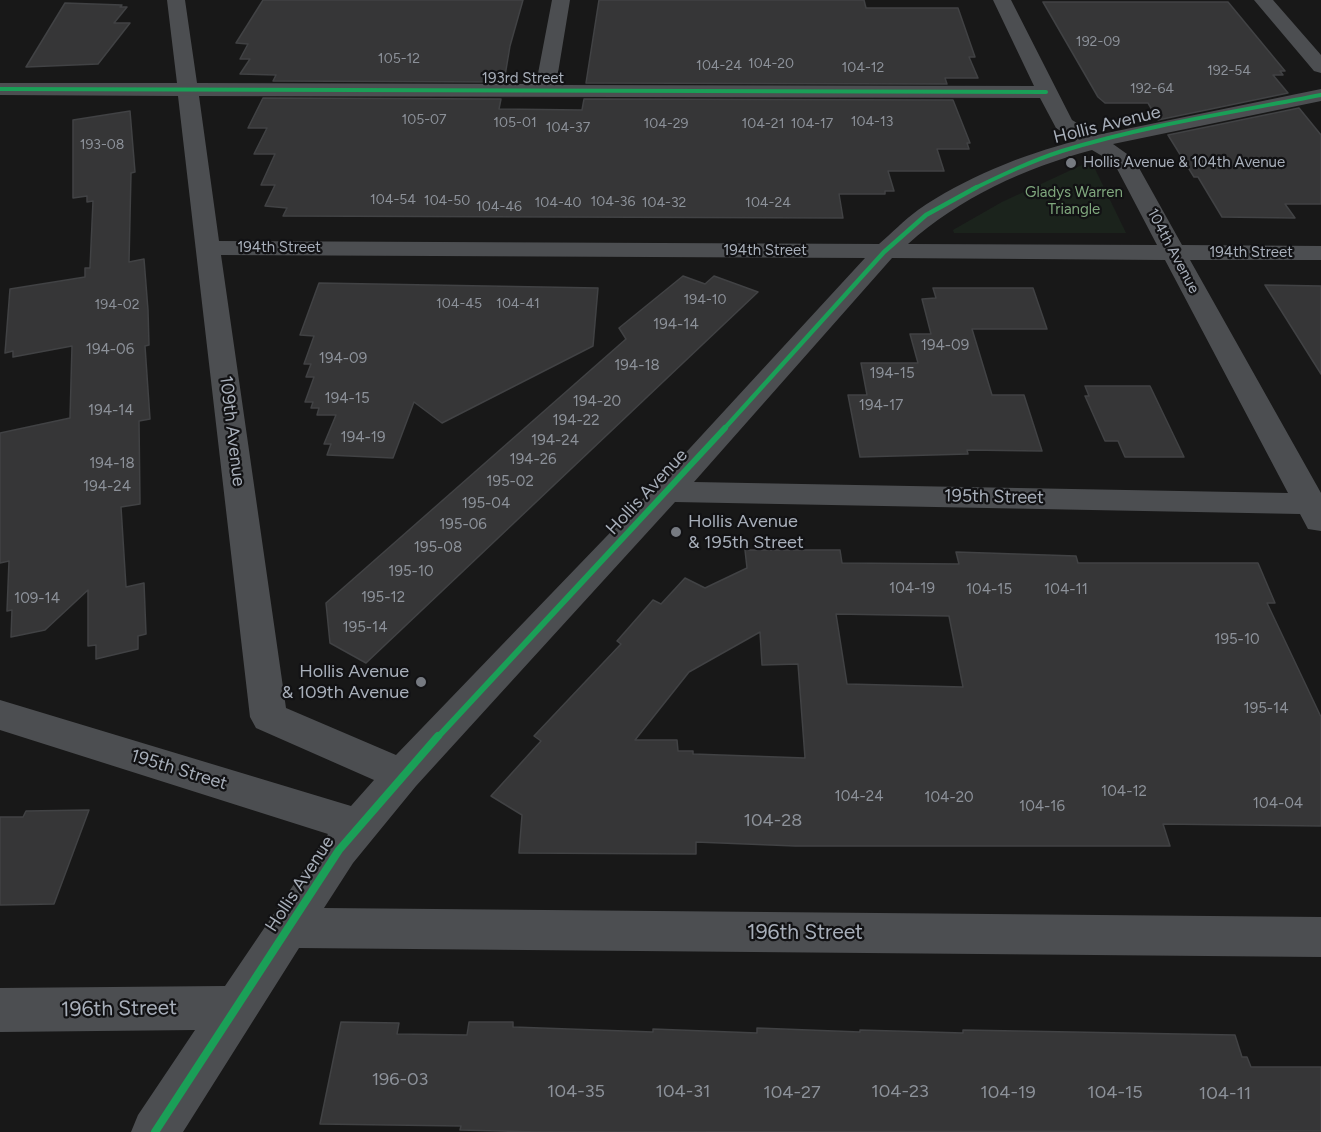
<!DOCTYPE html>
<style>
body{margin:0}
canvas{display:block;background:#181818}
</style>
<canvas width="1321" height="1132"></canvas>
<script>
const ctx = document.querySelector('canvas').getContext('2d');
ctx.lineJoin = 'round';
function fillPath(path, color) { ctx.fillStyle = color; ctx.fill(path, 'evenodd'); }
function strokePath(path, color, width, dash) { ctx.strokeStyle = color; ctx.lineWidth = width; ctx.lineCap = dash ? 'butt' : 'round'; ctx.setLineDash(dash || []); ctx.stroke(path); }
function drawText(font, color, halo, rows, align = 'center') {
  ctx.font = font + ' Figtree,sans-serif'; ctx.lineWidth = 4.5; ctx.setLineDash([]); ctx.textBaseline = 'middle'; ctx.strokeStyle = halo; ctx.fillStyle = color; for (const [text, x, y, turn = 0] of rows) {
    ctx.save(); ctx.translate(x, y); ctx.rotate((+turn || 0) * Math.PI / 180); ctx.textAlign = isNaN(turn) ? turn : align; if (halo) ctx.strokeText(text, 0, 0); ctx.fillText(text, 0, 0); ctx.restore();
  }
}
fillPath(new Path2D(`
 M 1082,165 L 1095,169 L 1126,233 L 954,233 L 953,230 L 1002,202 Z`), '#1b231c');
const building = new Path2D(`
 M 263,0 L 523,0 L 510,46 L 504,82 L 273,81 L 276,75 L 240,74 L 250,59 L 240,59 L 248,44 L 236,43 Z
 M 599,0 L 864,0 L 866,8 L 958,8 L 975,57 L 969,57 L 978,78 L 945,78 L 947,84 L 586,83 Z
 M 1043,2 L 1228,2 L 1285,71 L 1280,71 L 1283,75 L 1273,75 L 1288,93 L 1158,120 L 1148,103 L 1105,103 L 1098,97 Z
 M 65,3 L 122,5 L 120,7 L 127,7 L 114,23 L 130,23 L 98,64 L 26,67 Z
 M 263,98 L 501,99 L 499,109 L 582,110 L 584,99 L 953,100 L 970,143 L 967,143 L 969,149 L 937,149 L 944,171 L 888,171 L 894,191 L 885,191 L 885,194 L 839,194 L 843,218 L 283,216 L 287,208 L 265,206 L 275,185 L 261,185 L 275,154 L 254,154 L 267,128 L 248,128 Z
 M 1299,108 L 1321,135 L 1321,204 L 1285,204 L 1295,218 L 1222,217 L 1198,177 L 1194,177 L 1168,135 Z
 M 130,111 L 135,172 L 131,173 L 129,262 L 144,259 L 148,310 L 149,345 L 145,346 L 150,419 L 139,421 L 140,504 L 121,507 L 126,587 L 144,583 L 146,634 L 138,636 L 138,649 L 96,659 L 96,645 L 88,646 L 88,590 L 45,630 L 11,637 L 12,610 L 7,611 L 9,561 L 0,563 L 0,433 L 70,418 L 72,346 L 13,357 L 13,351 L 5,353 L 10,289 L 85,277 L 85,268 L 90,268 L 93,201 L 87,202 L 87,196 L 73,198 L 73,120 Z
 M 683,276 L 705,284 L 714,276 L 758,292 L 366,663 L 330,643 L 326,603 L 626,339 L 619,328 Z
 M 319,283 L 598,288 L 593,346 L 442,423 L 414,402 L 393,458 L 327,455 L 331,444 L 324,444 L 336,415 L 317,415 L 319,408 L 311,408 L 313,402 L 305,402 L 314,377 L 306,377 L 311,364 L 304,364 L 314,336 L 300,335 Z
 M 1265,285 L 1321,286 L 1321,374 Z
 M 933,288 L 1033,288 L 1047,329 L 972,329 L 992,395 L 1024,395 L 1042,451 L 967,450 L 968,454 L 860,457 L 848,395 L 867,395 L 861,363 L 918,363 L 910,334 L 931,334 L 922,299 L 936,298 Z
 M 1085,386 L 1150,386 L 1184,457 L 1125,457 L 1118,441 L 1105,441 L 1085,396 L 1089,396 Z
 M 745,550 L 840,550 L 842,563 L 959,564 L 956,552 L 1076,556 L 1078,563 L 1258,563 L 1275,603 L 1267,603 L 1321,717 L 1321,826 L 1163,824 L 1170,846 L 795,846 L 696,842 L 696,854 L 519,853 L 522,815 L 491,796 L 541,741 L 534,736 L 621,644 L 617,641 L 653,600 L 661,604 L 685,578 L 705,588 L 747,568 ZM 836,614 L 949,616 L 963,687 L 847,684 ZM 760,632 L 762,665 L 798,664 L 805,758 L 693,754 L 693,751 L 678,751 L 677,740 L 635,740 L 689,672 Z
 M 89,810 L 54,904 L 0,905 L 0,817 L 23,817 L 26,811 Z
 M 341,1022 L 399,1023 L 397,1034 L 467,1035 L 469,1022 L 513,1022 L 513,1027 L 653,1032 L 653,1029 L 757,1033 L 757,1028 L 860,1032 L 860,1030 L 963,1033 L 963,1030 L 1235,1035 L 1242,1057 L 1247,1057 L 1251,1067 L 1321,1067 L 1321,1131 L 538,1132 L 460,1130 L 461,1126 L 320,1124 Z`);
fillPath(building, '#363637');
strokePath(building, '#414244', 1.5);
fillPath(new Path2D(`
 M 167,0 L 185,0 L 197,83 L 536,84 L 552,0 L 570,0 L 556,85 L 1034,86 L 993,0 L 1011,0 L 1072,120 L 1097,135 L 1321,89 L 1321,101 L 1113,144 L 1134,159 L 1182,245 L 1321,246 L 1321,260 L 1190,260 L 1321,493 L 1321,531 L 1308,529 L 1300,514 L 675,502 L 416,786 L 353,863 L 324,908 L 1321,917 L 1321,957 L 299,948 L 183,1132 L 131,1132 L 138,1115 L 195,1030 L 0,1032 L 0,988 L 225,986 L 328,834 L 0,730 L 0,700 L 351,806 L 374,780 L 256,728 L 250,717 L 178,96 L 0,95 L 0,83 L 177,83 ZM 199,96 L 1040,98 L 1056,128 L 1076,141 C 1024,154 962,179 918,210 C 904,220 892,233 879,244 L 219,241 ZM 1092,150 L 1114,163 L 1157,245 L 908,244 C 959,198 1025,168 1092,150 ZM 221,255 L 865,258 L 656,485 L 396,755 L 286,708 ZM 892,258 L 1165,260 L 1288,493 L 694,482 Z
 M 1254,0 L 1273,0 L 1321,55 L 1321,73 L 1314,71 Z`), '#4c4e51');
strokePath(new Path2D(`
 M 0,89 L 1046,92
 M 973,189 C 1002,175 1031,161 1062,151 C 1146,125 1235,112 1321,95`), '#1a9f57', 4);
strokePath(new Path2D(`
 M 724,429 L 884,252 L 926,215 L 977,187`), '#1a9f57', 4.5);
strokePath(new Path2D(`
 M 437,738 L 725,428`), '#1a9f57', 6);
strokePath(new Path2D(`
 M 155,1132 L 339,850 L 438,736`), '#1a9f57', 8);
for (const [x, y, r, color] of [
 [1071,163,6,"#767a81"],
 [676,532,6,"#767a81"],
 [421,682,6,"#767a81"]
]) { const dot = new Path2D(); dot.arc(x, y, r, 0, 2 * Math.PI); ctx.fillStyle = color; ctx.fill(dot); strokePath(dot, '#121214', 2); }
drawText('14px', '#8c9199', null, [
 ["192-09",1098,42],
 ["105-12",399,59],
 ["104-20",771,64],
 ["104-24",719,66],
 ["104-12",863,68],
 ["192-54",1229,71],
 ["192-64",1152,89],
 ["105-07",424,120],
 ["104-13",872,122],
 ["105-01",515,123],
 ["104-29",666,124],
 ["104-21",763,124],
 ["104-17",812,124],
 ["104-37",568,128],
 ["193-08",102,145],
 ["104-54",393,200],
 ["104-50",447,201],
 ["104-36",613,202],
 ["104-40",558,203],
 ["104-32",664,203],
 ["104-24",768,203],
 ["104-46",499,207],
 ["194-10",705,300],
 ["104-45",459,304],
 ["104-41",518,304],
 ["194-02",117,305]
]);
drawText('15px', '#a8afba', '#121214', [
 ["193rd Street",523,79],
 ["194th Street",279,248],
 ["194th Street",765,251],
 ["104th Avenue",1173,251,62],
 ["194th Street",1251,253]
]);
drawText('15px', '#a8afba', '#121214', [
 ["Hollis Avenue & 104th Avenue",1083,163]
], 'left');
drawText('15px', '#7fa77d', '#121214', [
 ["Gladys Warren",1074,193],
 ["Triangle",1074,210]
]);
drawText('15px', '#8c9199', null, [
 ["194-14",676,325],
 ["194-09",945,346],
 ["194-06",110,350],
 ["194-09",343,359],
 ["194-18",637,366],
 ["194-15",892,374],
 ["194-15",347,399],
 ["194-20",597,402],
 ["194-17",881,406],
 ["194-14",111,411],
 ["194-22",576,421],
 ["194-19",363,438],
 ["194-24",555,441],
 ["194-26",533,460],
 ["194-18",112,464],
 ["195-02",510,482],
 ["194-24",107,487],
 ["195-04",486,504],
 ["195-06",463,525],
 ["195-08",438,548],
 ["195-10",411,572],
 ["104-19",912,589],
 ["104-15",989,590],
 ["104-11",1066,590],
 ["195-12",383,598],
 ["109-14",37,599],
 ["195-14",365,628],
 ["195-10",1237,640],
 ["195-14",1266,709],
 ["104-12",1124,792],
 ["104-24",859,797],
 ["104-20",949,798],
 ["104-04",1278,804],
 ["104-16",1042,807]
]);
drawText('18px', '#a8afba', '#121214', [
 ["Hollis Avenue",1107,125,-14],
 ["109th Avenue",232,431,83],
 ["Hollis Avenue",647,492,-47],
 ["195th Street",994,497,1],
 ["195th Street",179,770,17],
 ["Hollis Avenue",300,884,-57]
]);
drawText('18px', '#a8afba', '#121214', [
 ["Hollis Avenue",688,522],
 ["& 195th Street",688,543],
 ["Hollis Avenue",409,672,"right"],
 ["& 109th Avenue",409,693,"right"]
], 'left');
drawText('18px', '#8c9199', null, [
 ["104-28",773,821],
 ["196-03",400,1080],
 ["104-35",576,1092],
 ["104-31",683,1092],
 ["104-23",900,1092],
 ["104-27",792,1093],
 ["104-19",1008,1093],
 ["104-15",1115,1093],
 ["104-11",1225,1094]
]);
drawText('21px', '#a8afba', '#121214', [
 ["196th Street",805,933],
 ["196th Street",119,1009,-1]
]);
</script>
